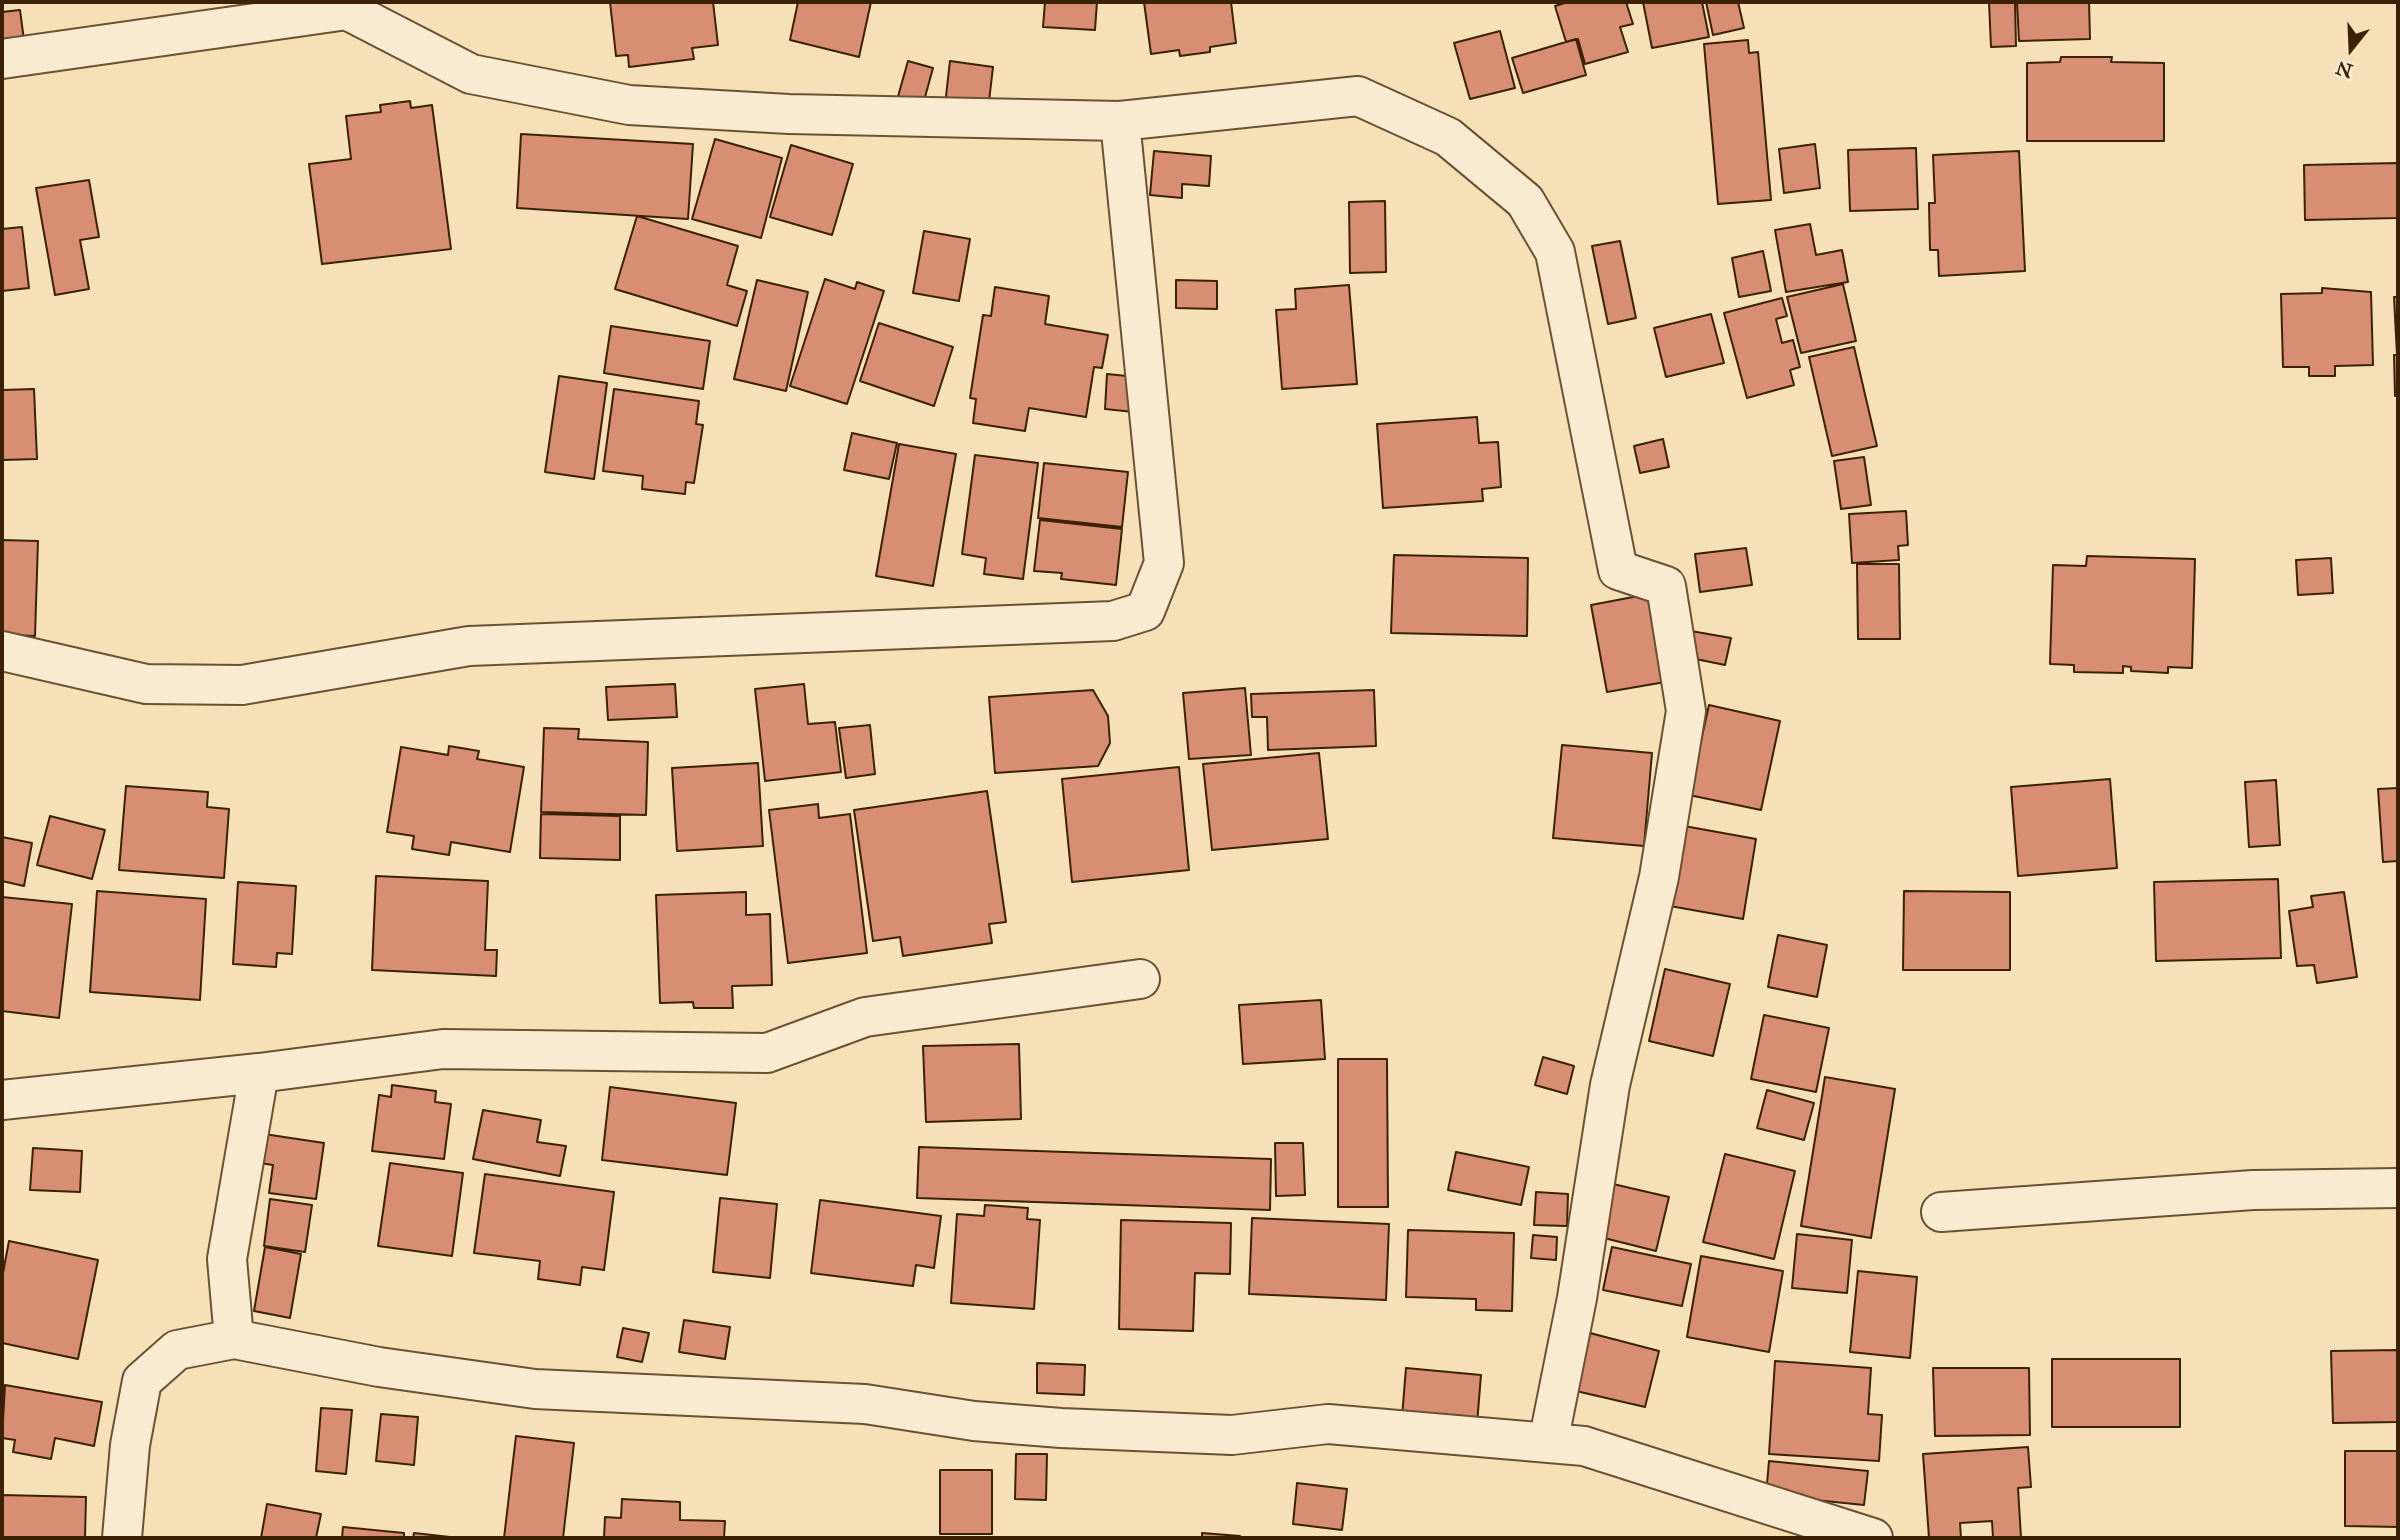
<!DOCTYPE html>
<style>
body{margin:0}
#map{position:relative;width:2400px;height:1540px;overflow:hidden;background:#f6e0b8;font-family:"IM FELL Great Primer",serif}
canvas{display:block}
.frame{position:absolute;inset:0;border:4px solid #3b2105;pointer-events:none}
.north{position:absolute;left:2316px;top:14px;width:70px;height:70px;-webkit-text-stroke:5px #f9ebd1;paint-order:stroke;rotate:198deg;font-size:19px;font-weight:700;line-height:28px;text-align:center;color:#3b2105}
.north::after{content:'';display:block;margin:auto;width:24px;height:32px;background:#3b2105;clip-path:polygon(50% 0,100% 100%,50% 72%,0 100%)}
</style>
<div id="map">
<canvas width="2400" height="1540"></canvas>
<div class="frame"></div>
<div class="north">N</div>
</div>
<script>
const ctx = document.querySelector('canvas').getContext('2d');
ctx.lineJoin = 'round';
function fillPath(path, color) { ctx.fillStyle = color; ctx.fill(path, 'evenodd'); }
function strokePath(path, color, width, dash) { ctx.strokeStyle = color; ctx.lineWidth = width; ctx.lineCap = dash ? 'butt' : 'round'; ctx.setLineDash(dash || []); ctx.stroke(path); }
const building = new Path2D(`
 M 610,2 L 713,2 L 718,45 L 692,48 L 694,59 L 629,67 L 628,55 L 616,56 Z
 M 798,2 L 871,2 L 859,57 L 790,40 Z
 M 1045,2 L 1097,2 L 1095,30 L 1043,27 Z
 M 1144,2 L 1231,2 L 1236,43 L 1210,47 L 1210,52 L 1180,56 L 1179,50 L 1151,54 Z
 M 1568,2 L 1626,2 L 1633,24 L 1620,27 L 1628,52 L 1585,64 L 1578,39 L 1566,42 L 1555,6 Z
 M 1643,2 L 1702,2 L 1709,37 L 1652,48 Z
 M 1706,2 L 1738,2 L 1744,28 L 1713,35 Z
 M 1989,2 L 2015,2 L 2016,46 L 1991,47 Z
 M 2017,2 L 2089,2 L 2090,39 L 2019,41 Z
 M 20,10 L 25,48 L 2,51 L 2,12 Z
 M 1500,31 L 1515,88 L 1470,99 L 1454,43 Z
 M 1576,39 L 1586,75 L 1523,93 L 1512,58 Z
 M 1748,40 L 1749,53 L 1758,52 L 1771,200 L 1718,204 L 1704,44 Z
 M 2061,57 L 2112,57 L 2111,62 L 2164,63 L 2164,141 L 2027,141 L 2027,63 L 2060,62 Z
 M 908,61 L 933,68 L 922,108 L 897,100 Z
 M 950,61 L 993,67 L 988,110 L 945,105 Z
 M 410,101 L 411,108 L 432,105 L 451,249 L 322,264 L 309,164 L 351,159 L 346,116 L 381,112 L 380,105 Z
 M 521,134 L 693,144 L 688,219 L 517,208 Z
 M 715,139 L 782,158 L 761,238 L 692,219 Z
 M 1815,144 L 1820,188 L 1784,193 L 1779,149 Z
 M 791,145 L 853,164 L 832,235 L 770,217 Z
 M 1916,148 L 1918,209 L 1850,211 L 1848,150 Z
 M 1154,151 L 1211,156 L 1209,186 L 1182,184 L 1182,198 L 1150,195 Z
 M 2019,151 L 2025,271 L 1939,276 L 1938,250 L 1930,250 L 1929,203 L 1935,203 L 1933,155 Z
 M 2398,163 L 2398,218 L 2305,220 L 2304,165 Z
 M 89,180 L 99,237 L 80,240 L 89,289 L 55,295 L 36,188 Z
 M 1385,201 L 1386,272 L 1350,273 L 1349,202 Z
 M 637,216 L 738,246 L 727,285 L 747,291 L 737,326 L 615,289 Z
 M 1810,224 L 1816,255 L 1842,250 L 1848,282 L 1786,292 L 1775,230 Z
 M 22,227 L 29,288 L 2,291 L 2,229 Z
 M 924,231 L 970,239 L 959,301 L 913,293 Z
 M 1620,241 L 1636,318 L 1608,324 L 1592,246 Z
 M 1763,251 L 1771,291 L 1739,297 L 1732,258 Z
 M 825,279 L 855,289 L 857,282 L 884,291 L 847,404 L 790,386 Z
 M 757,280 L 808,292 L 786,391 L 734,379 Z
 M 1176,280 L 1217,281 L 1217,309 L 1176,308 Z
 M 1843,284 L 1856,341 L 1801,353 L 1787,297 Z
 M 1349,285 L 1357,384 L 1282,389 L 1276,310 L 1296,309 L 1295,289 Z
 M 995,287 L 1049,296 L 1045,324 L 1108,335 L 1102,368 L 1094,367 L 1086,417 L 1029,408 L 1025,431 L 973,423 L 976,399 L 970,398 L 983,315 L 991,316 Z
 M 2322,288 L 2371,292 L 2373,365 L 2335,366 L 2335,376 L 2309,376 L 2309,367 L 2283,367 L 2281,294 L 2322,293 Z
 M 2394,297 L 2398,297 L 2398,396 L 2395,396 L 2394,355 L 2397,355 Z
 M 1782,298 L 1787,316 L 1776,319 L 1782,343 L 1793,340 L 1800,367 L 1790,370 L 1794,385 L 1747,398 L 1724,313 Z
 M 1711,314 L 1724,363 L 1666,377 L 1654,328 Z
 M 879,323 L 953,347 L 934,406 L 860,381 Z
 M 611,326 L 710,341 L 703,389 L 604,373 Z
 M 1854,347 L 1877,446 L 1832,456 L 1809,357 Z
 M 1107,374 L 1137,377 L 1134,412 L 1105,409 Z
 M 559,376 L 607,383 L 594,479 L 545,472 Z
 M 34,389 L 37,459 L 2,460 L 2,390 Z
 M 614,389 L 699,401 L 696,424 L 703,425 L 694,483 L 686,482 L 685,494 L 642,489 L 643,476 L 603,471 Z
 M 1477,417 L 1479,443 L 1498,442 L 1501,487 L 1482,489 L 1483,501 L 1383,508 L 1377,424 Z
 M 852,433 L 897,443 L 889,479 L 844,470 Z
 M 1663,439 L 1669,467 L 1640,473 L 1634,446 Z
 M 899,444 L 956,454 L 933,586 L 876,576 Z
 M 975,455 L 1038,463 L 1023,579 L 984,574 L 986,558 L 962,554 Z
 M 1864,457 L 1871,505 L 1841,509 L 1834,461 Z
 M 1044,463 L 1128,472 L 1122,527 L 1038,518 Z
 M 1906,511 L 1908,545 L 1898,546 L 1899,560 L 1852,563 L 1849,514 Z
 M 1040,520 L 1122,529 L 1116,585 L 1061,579 L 1062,573 L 1034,571 Z
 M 2,540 L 38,541 L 35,636 L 2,635 Z
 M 1746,548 L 1752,585 L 1700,592 L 1695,554 Z
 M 1394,555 L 1528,558 L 1527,636 L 1391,633 Z
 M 2087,556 L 2195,559 L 2192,668 L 2168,667 L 2168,673 L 2131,671 L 2131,667 L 2123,666 L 2123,673 L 2074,672 L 2074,665 L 2050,664 L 2053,565 L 2086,566 Z
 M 2331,558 L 2333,593 L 2298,595 L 2296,560 Z
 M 1857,564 L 1899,564 L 1900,639 L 1858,639 Z
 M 1649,594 L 1671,681 L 1607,692 L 1591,605 Z
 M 1691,631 L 1731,638 L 1725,665 L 1686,657 Z
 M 675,684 L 677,717 L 608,720 L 606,687 Z
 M 804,684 L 808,724 L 835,722 L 841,772 L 765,781 L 755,689 Z
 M 1245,688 L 1251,755 L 1189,759 L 1183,693 Z
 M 1093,690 L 1108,716 L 1110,743 L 1098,766 L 995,773 L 989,697 Z
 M 1374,690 L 1376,746 L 1268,750 L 1267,717 L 1252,717 L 1251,694 Z
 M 1709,705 L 1780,721 L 1761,810 L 1689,795 Z
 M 870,725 L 875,774 L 846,778 L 839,728 Z
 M 544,728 L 579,729 L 578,739 L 648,742 L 646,815 L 541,812 Z
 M 1562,745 L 1652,753 L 1644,846 L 1553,838 Z
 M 449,746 L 479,751 L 477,759 L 524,767 L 510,852 L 451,842 L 449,855 L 412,849 L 414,836 L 387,832 L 401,747 L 448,755 Z
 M 1319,753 L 1328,839 L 1212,850 L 1203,764 Z
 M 758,763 L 763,846 L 677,851 L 672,768 Z
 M 1179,767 L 1189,870 L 1072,882 L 1062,779 Z
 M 2110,779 L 2117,868 L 2018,876 L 2011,787 Z
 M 2276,780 L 2280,845 L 2249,847 L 2245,782 Z
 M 126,786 L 208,792 L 207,807 L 229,809 L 224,878 L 119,870 Z
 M 2398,788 L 2398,861 L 2383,862 L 2378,789 Z
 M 987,791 L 1006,922 L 989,924 L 992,943 L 903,956 L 900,937 L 873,941 L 854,810 Z
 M 818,804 L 819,818 L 850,814 L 867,953 L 788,963 L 769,810 Z
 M 541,814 L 620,816 L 620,860 L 540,858 Z
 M 50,816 L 105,830 L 92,879 L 37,865 Z
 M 1684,826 L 1756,839 L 1743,919 L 1670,906 Z
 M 2,837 L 32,843 L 24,886 L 2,881 Z
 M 376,876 L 488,881 L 485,950 L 497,950 L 496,976 L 372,970 Z
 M 2278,879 L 2281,958 L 2156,961 L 2154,882 Z
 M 238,882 L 296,886 L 292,954 L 277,953 L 276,967 L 233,964 Z
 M 97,891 L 206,899 L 200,1000 L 90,992 Z
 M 1904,891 L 2010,892 L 2010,970 L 1903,970 Z
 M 746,892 L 746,915 L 770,914 L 772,985 L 732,986 L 733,1008 L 694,1008 L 693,1002 L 660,1003 L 656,895 Z
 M 2344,892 L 2357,977 L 2317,983 L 2314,965 L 2297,966 L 2289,911 L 2313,907 L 2311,896 Z
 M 2,897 L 72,904 L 59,1018 L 2,1011 Z
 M 1778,935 L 1827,945 L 1817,997 L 1768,987 Z
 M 1665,969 L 1730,984 L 1713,1056 L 1649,1041 Z
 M 1321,1000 L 1325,1059 L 1243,1064 L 1239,1005 Z
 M 1764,1015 L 1829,1028 L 1816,1092 L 1751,1079 Z
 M 1019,1044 L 1021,1119 L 926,1122 L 923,1046 Z
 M 1543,1057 L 1574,1066 L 1567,1094 L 1535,1085 Z
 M 1338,1059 L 1387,1059 L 1388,1207 L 1338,1207 Z
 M 1825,1077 L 1895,1089 L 1871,1238 L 1801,1226 Z
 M 392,1085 L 436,1091 L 435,1102 L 451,1104 L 444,1159 L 372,1151 L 379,1095 L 391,1097 Z
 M 610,1087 L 736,1103 L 727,1175 L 602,1160 Z
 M 1767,1090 L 1814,1103 L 1804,1140 L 1757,1128 Z
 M 483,1110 L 541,1120 L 537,1142 L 566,1146 L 560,1176 L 473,1159 Z
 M 264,1134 L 324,1143 L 316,1199 L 269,1193 L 273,1165 L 260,1163 Z
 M 1275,1143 L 1303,1143 L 1305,1195 L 1276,1196 Z
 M 919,1147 L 1271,1159 L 1270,1210 L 917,1198 Z
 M 33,1148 L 82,1151 L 80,1192 L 30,1190 Z
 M 1456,1152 L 1529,1167 L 1521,1205 L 1448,1190 Z
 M 1725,1154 L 1795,1171 L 1774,1259 L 1703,1242 Z
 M 390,1163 L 463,1173 L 452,1256 L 378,1246 Z
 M 485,1174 L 614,1192 L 604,1270 L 582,1267 L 580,1285 L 538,1279 L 540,1261 L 474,1253 Z
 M 1613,1184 L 1669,1197 L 1656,1251 L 1600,1237 Z
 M 1536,1192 L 1568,1194 L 1567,1226 L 1534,1225 Z
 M 720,1198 L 777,1204 L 770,1278 L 713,1272 Z
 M 270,1199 L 312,1205 L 305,1252 L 264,1246 Z
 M 820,1200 L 941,1216 L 934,1268 L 916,1265 L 913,1286 L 811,1273 Z
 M 985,1205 L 1028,1208 L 1027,1219 L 1040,1220 L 1034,1309 L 951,1303 L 957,1214 L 984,1216 Z
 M 1252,1218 L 1389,1224 L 1386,1300 L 1249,1294 Z
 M 1121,1220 L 1231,1223 L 1230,1274 L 1195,1273 L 1193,1331 L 1119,1329 Z
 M 1408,1230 L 1514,1233 L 1512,1311 L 1476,1310 L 1476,1299 L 1406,1297 Z
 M 1797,1234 L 1852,1240 L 1847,1293 L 1792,1288 Z
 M 1533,1235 L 1557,1237 L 1556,1260 L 1531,1258 Z
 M 9,1241 L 98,1260 L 78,1359 L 2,1343 L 2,1278 Z
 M 265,1247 L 301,1254 L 290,1318 L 254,1311 Z
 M 1612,1247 L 1691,1264 L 1682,1306 L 1603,1290 Z
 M 1701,1256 L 1783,1271 L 1769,1352 L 1687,1337 Z
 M 1858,1271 L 1917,1277 L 1910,1358 L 1850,1352 Z
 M 684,1320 L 730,1327 L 725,1359 L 679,1352 Z
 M 623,1328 L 649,1333 L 642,1362 L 617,1357 Z
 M 1590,1333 L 1659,1351 L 1645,1407 L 1576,1391 Z
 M 2398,1350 L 2398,1422 L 2333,1423 L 2331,1351 Z
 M 2052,1359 L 2180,1359 L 2180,1427 L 2052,1427 Z
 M 1775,1361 L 1871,1368 L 1868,1414 L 1882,1415 L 1879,1461 L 1769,1454 Z
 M 1037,1363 L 1085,1365 L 1084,1395 L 1037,1393 Z
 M 1406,1368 L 1481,1375 L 1477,1424 L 1402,1417 Z
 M 1933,1368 L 2029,1368 L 2030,1435 L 1935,1436 Z
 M 5,1385 L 102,1402 L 94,1446 L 55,1438 L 51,1459 L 13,1452 L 15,1440 L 2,1438 Z
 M 321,1408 L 352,1410 L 346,1474 L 316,1471 Z
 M 381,1414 L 418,1417 L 414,1465 L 376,1461 Z
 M 516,1436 L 574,1443 L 563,1538 L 504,1538 Z
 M 2028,1447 L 2031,1487 L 2018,1488 L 2021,1538 L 1993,1538 L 1992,1521 L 1960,1523 L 1961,1538 L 1929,1538 L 1923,1454 Z
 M 2345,1451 L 2398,1451 L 2398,1527 L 2345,1526 Z
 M 1016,1454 L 1047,1454 L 1046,1500 L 1015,1499 Z
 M 1769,1461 L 1868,1471 L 1864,1505 L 1766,1495 Z
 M 940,1470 L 992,1470 L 992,1534 L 940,1534 Z
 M 1297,1483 L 1347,1489 L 1342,1530 L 1293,1524 Z
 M 2,1495 L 86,1497 L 85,1538 L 2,1538 Z
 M 622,1499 L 680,1502 L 680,1520 L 725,1521 L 724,1538 L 604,1538 L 605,1517 L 621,1518 Z
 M 267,1504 L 321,1514 L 316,1538 L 261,1538 Z
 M 343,1527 L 404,1533 L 404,1538 L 342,1538 Z
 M 414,1533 L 450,1537 L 450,1538 L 413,1538 Z
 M 1202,1533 L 1240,1536 L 1239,1538 L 1202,1538 Z`);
fillPath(building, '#d88e73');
strokePath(building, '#3b2105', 2);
const minor = new Path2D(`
 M 2,59 L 347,10 L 471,74 L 629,105 L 789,114 L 1120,121 L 1358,96 L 1448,137 L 1525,201 L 1555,252 L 1618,570 L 1666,586 L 1686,711 L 1659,877 L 1610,1085 L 1577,1298 L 1548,1443
 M 2,651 L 146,684 L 242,685 L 469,646 L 1113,621 L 1145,611 L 1164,563 L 1120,121
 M 2,1100 L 259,1073 L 443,1049 L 767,1053 L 865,1017 L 1140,979
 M 1941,1212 L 2253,1190 L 2398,1188
 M 234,1339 L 227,1259 L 259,1073
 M 122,1538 L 130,1445 L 142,1381 L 177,1350 L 234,1339 L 379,1367 L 535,1389 L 865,1404 L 974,1421 L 1061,1428 L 1232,1435 L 1328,1424 L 1584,1446 L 1873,1538`);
strokePath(minor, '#6a5132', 42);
strokePath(minor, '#f9ebd1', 38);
</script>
